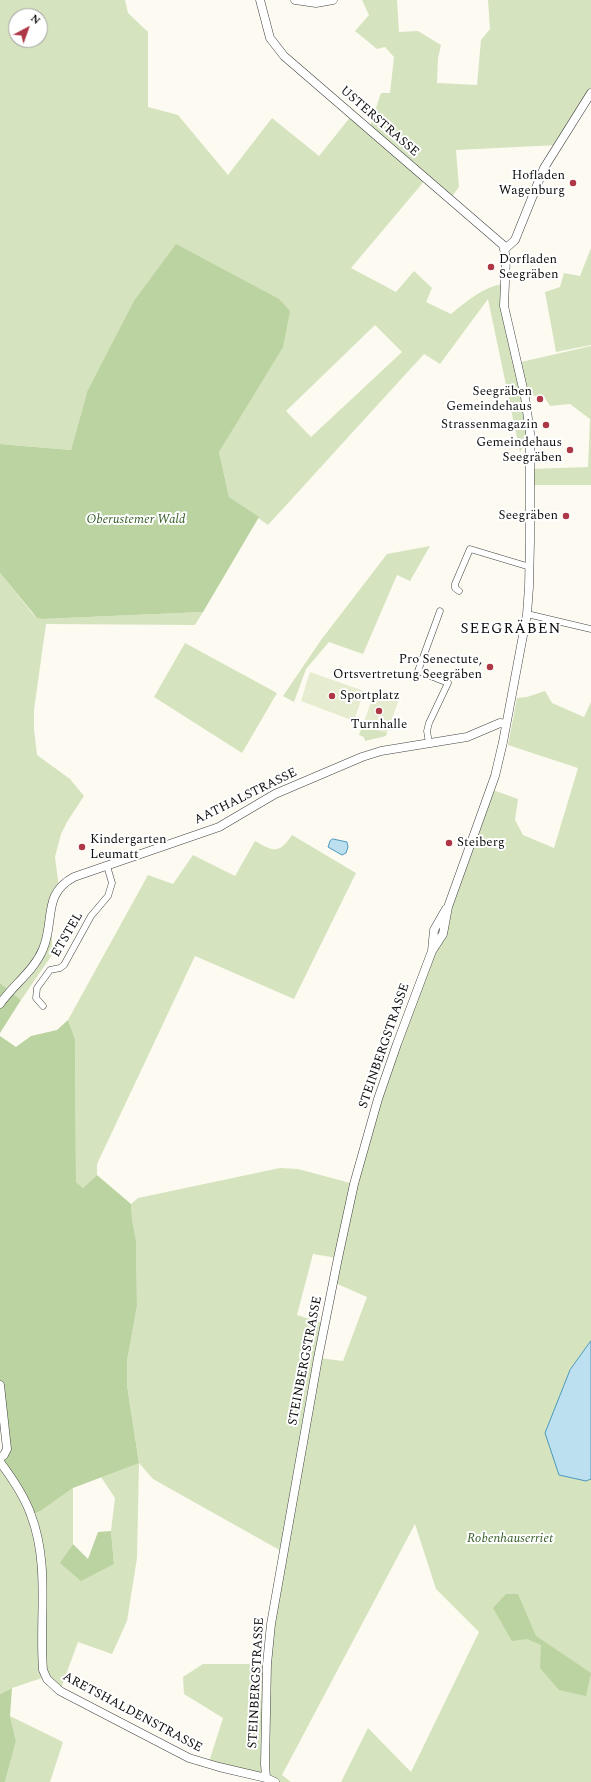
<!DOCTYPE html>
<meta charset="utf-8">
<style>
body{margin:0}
#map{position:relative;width:591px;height:1782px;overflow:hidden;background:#fdfaf1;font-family:Spectral,serif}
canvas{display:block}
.north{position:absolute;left:8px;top:8px;width:40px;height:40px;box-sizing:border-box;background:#fff;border:1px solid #9f9f9f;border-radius:50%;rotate:41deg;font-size:11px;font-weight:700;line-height:16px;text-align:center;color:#0e0e0e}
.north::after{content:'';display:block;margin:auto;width:14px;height:18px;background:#ae3746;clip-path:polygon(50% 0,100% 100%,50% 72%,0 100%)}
</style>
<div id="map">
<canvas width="591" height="1782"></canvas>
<div class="north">N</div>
</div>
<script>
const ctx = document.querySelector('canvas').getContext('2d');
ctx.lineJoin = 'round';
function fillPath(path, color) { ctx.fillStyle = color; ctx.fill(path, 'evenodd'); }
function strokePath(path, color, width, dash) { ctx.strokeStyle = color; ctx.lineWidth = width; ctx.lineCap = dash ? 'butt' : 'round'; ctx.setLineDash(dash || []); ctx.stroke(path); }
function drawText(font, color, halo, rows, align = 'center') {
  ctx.font = font + ' Spectral,serif'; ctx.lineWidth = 4; ctx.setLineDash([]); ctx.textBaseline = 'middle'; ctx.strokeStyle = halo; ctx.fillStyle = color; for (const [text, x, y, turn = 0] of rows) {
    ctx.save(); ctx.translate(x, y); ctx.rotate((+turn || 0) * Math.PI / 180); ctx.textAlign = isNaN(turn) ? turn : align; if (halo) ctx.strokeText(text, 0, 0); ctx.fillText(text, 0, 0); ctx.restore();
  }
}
fillPath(new Path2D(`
 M 0,0 L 125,0 L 128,13 L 148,32 L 148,107 L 178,115 L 228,175 L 272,118 L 319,156 L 352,115 L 369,129 L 381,93 L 390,93 L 394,57 L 385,47 L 377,49 L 355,31 L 369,15 L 362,0 L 397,0 L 399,32 L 418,31 L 441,45 L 438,58 L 437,83 L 477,85 L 481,40 L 490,29 L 488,0 L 591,0 L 591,93 L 558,145 L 456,150 L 459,187 L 450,199 L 426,179 L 351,268 L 396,292 L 414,271 L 432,288 L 426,302 L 451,314 C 466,302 484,286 504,284 L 504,306 L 524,390 L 521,362 L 591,346 L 591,485 L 531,485 L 531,469 L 588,467 L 590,419 L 570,404 L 550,406 L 543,395 L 525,397 L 530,433 L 520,452 L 488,299 L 440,364 L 424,354 L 268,525 L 229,497 L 219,452 L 246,406 L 87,392 L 71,450 L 0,444 ZM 16,16 L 40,16 L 40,40 L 16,40 ZM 375,325 L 402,352 L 311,437 L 286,411 Z
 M 591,248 L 591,345 L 556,352 L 545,292 L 560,287 L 564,273 L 580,276 Z
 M 430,546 L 410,581 L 397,575 L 363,654 L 329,642 L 306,669 L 294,702 L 283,696 L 321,640 L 387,554 Z
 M 0,573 L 32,613 L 37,618 L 42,619 L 203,612 L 195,625 L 46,624 L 34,710 L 34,729 L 37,755 L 70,779 L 84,796 L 67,822 L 61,834 L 55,857 L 59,888 L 48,933 L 52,936 L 52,955 L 21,1000 L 0,983 Z
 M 185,643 L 277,693 L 242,753 L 154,697 Z
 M 545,691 L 552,703 L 584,717 L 591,702 L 591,1341 L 570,1370 L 586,1481 L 591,1479 L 591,1782 L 341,1782 L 368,1728 L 411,1772 L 479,1632 L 436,1589 L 415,1524 L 282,1775 L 291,1782 L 275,1782 L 208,1765 L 223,1718 L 184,1694 L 183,1677 L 203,1664 L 267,1664 L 283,1552 L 153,1479 L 139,1463 L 137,1558 L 127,1621 L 112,1654 L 78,1642 L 60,1691 L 45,1677 L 12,1688 L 0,1694 L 0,1462 L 42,1510 L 73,1488 L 73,1544 L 61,1563 L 114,1564 L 111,1531 L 115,1498 L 101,1477 L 139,1462 L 127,1385 L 127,1361 L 137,1306 L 136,1240 L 132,1219 L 131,1204 L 138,1198 L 280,1168 L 298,1169 L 354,1184 L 439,919 L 490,789 L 518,799 L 515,820 L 523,835 L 554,848 L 578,768 L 508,745 L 517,698 L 527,697 ZM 313,1254 L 337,1258 L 333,1282 L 367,1297 L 343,1361 L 319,1358 L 325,1324 L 297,1315 Z
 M 363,725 L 387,733 L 386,736 L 365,741 L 364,737 L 359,735 Z
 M 292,835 L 356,873 L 294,999 L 195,956 L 97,1164 L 97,1175 L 83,1188 L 76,1182 L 75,1039 L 68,1020 L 148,875 L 173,884 L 193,855 L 235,876 L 255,841 C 274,852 279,854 292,835 Z
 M 10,1716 L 63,1742 L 50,1782 L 5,1782 L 16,1741 Z`), '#d5e4be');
fillPath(new Path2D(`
 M 176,244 L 279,299 L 290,311 L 283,347 L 219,452 L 229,497 L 259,517 L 203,612 L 42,619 L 37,618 L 0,573 L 0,444 L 71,450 L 87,392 L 134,301 Z
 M 0,983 L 21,1000 L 0,1033 Z
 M 68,1020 L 75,1039 L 76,1182 L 83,1188 L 97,1175 L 131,1204 L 132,1219 L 136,1240 L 137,1306 L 127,1361 L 127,1385 L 139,1463 L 73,1488 L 42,1510 L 31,1515 L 0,1462 L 4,1455 L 0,1385 L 0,1036 L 16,1047 L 31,1036 L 57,1030 Z
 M 111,1531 L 114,1564 L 81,1581 L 60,1563 L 73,1544 L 88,1559 L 98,1532 Z
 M 506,1594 L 518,1594 L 536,1636 L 591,1673 L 586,1696 L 559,1690 L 540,1668 L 541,1645 L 527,1639 L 512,1641 L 493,1608 Z
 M 12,1688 L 10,1716 L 16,1741 L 5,1782 L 0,1782 L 0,1694 Z`), '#bbd3a0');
fillPath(new Path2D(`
 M 310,672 L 364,691 L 354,721 L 301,701 Z
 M 375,690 L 399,699 L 387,733 L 363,725 Z`), '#e5eccf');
const water = new Path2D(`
 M 333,839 L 347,842 L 348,847 L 346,853 L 342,855 L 328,847 L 330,841 Z
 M 591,1341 L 591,1479 L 586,1481 L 559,1475 L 545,1433 L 570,1370 Z`);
fillPath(water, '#bce0ef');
strokePath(water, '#4c98bd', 1);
const minor = new Path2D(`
 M 459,591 L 455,588 L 455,584 L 470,549 L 530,567
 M 527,614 L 591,629
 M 429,743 L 427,731 L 429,723 L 448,683 L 418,671 L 440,611
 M 43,1006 L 36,998 L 37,988 L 50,970 L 60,968 L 64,965 L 91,916 L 108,896 L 112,883 L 107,866`);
const tertiary = new Path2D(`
 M 260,0 L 270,38 L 284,56 L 503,245 L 506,258 L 504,306 L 525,397 L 530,433 L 530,541 L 529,587 L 527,614 L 503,742 L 495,776 L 448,907 L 443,934 L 432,951 L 397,1044 L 378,1099 L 354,1184 L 338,1258 L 318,1358 L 271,1624 L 267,1664 L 265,1764 L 266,1778 L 275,1782
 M 295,0 L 316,3 L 333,0
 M 505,249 L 515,240 L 544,168 L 591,93
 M 432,951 L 434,930 L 446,909
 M 0,1004 C 13,985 34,971 43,949 C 55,921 42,894 74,877 L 219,827 L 275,794 L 362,757 L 381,751 L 467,737 L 500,723 L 506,724
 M 0,1385 L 7,1449 L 4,1455 L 0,1458
 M 0,1462 C 12,1478 24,1495 31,1515 C 50,1565 39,1618 43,1670 L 47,1679 L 60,1691 L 189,1758 L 219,1767 L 266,1778`);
strokePath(minor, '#414141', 7);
strokePath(tertiary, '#414141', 9);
strokePath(minor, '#fff', 6);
strokePath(tertiary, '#fff', 8);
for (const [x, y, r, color] of [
 [573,183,4,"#ae3746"],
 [491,267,4,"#ae3746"],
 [540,399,4,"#ae3746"],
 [546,425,4,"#ae3746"],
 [570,450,4,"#ae3746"],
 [566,516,4,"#ae3746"],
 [490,667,4,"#ae3746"],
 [332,696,4,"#ae3746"],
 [379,711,4,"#ae3746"],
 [449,843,4,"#ae3746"],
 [82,847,4,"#ae3746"]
]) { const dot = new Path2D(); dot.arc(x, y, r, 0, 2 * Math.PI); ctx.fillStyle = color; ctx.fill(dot); strokePath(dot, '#fff', 1.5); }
drawText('13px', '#0e0e0e', '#fff', [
 ["USTERSTRASSE",379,122,41],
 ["AATHALSTRASSE",246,797,-26],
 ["ETSTEL",68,935,-60],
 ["STEINBERGSTRASSE",385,1046,-71],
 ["STEINBERGSTRASSE",306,1361,-79],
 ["STEINBERGSTRASSE",257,1683,-87],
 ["ARETSHALDENSTRASSE",132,1713,28]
]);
drawText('13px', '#0e0e0e', '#fff', [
 ["Hofladen",565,176],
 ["Wagenburg",565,191],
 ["Dorfladen",499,260,"left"],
 ["Seegräben",499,275,"left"],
 ["Seegräben",532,392],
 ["Gemeindehaus",532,407],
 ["Strassenmagazin",538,425],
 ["Gemeindehaus",562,443],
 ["Seegräben",562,458],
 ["Seegräben",558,516],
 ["Pro Senectute,",482,660],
 ["Ortsvertretung Seegräben",482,675],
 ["Sportplatz",340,696,"left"],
 ["Turnhalle",379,725,"center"],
 ["Kindergarten",90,840,"left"],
 ["Leumatt",90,855,"left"],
 ["Steiberg",457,843,"left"]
], 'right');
drawText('italic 13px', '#365e26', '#fff', [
 ["Oberustemer Wald",136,520],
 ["Robenhauserriet",510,1539]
]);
ctx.letterSpacing = '1px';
drawText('15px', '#0e0e0e', '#fff', [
 ["SEEGRÄBEN",511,630]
]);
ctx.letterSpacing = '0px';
</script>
